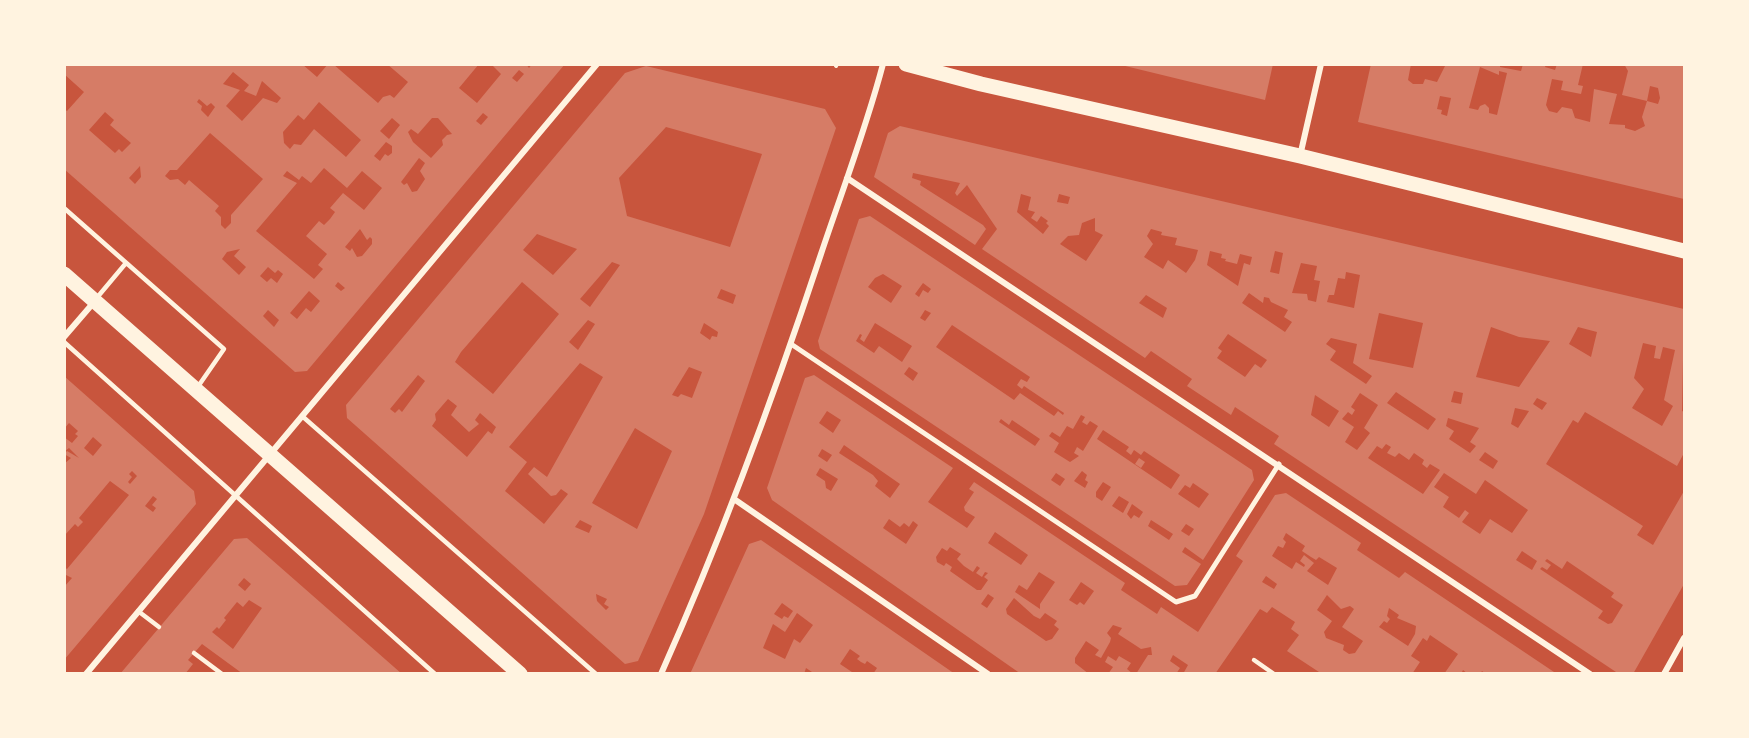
<!DOCTYPE html>
<style>
body{margin:0}
#map{position:relative;width:1749px;height:738px;overflow:hidden;background:#c8553d;font-family:"Open Sans",sans-serif}
canvas{display:block}
.frame{position:absolute;inset:0;border:66px solid #fff3e0;pointer-events:none}
</style>
<div id="map">
<canvas width="1749" height="738"></canvas>
<div class="frame"></div>
</div>
<script>
const ctx = document.querySelector('canvas').getContext('2d');
ctx.lineJoin = 'round';
function fillPath(path, color) { ctx.fillStyle = color; ctx.fill(path, 'evenodd'); }
function strokePath(path, color, width, dash) { ctx.strokeStyle = color; ctx.lineWidth = width; ctx.lineCap = dash ? 'butt' : 'round'; ctx.setLineDash(dash || []); ctx.stroke(path); }
fillPath(new Path2D(`
 M 64,64 L 302,64 L 317,77 L 328,64 L 333,64 L 378,103 L 383,97 L 390,95 L 394,98 L 408,82 L 387,64 L 479,64 L 459,88 L 477,103 L 501,74 L 491,64 L 526,64 L 529,68 L 532,64 L 565,64 L 307,371 L 295,372 L 64,169 L 64,109 L 67,111 L 84,92 L 64,74 ZM 519,70 L 524,74 L 517,82 L 512,78 ZM 233,72 L 249,85 L 244,91 L 256,96 L 262,81 L 281,98 L 277,103 L 263,98 L 242,121 L 226,106 L 240,90 L 223,84 ZM 199,99 L 207,106 L 211,103 L 215,107 L 208,117 L 201,110 L 202,106 L 197,102 ZM 319,102 L 361,140 L 346,157 L 314,129 L 301,145 L 294,144 L 290,149 L 284,143 L 283,132 L 298,115 L 304,120 ZM 105,112 L 114,120 L 110,125 L 131,143 L 122,152 L 119,149 L 115,153 L 89,130 ZM 483,113 L 488,117 L 481,125 L 476,121 ZM 392,118 L 400,125 L 389,139 L 380,131 ZM 432,118 L 438,118 L 452,134 L 447,135 L 442,140 L 443,145 L 431,158 L 413,142 L 408,132 L 411,129 L 418,134 ZM 210,133 L 263,179 L 231,215 L 231,223 L 225,229 L 221,225 L 221,217 L 215,211 L 219,206 L 189,180 L 185,185 L 178,179 L 170,180 L 165,176 L 170,170 L 177,170 ZM 386,142 L 392,146 L 392,153 L 388,156 L 385,154 L 380,161 L 374,156 ZM 419,158 L 425,163 L 420,171 L 425,179 L 417,191 L 412,192 L 407,183 L 404,185 L 401,182 ZM 140,166 L 141,177 L 135,184 L 129,178 ZM 324,168 L 347,188 L 362,171 L 382,188 L 364,210 L 343,193 L 330,208 L 335,212 L 330,219 L 324,225 L 319,221 L 306,236 L 327,254 L 318,265 L 323,269 L 314,279 L 256,231 L 297,183 L 283,176 L 287,171 L 299,180 L 302,176 L 311,183 ZM 360,229 L 367,240 L 370,237 L 372,239 L 372,244 L 362,256 L 357,257 L 352,248 L 350,251 L 345,247 ZM 240,249 L 234,256 L 246,267 L 239,275 L 222,259 L 227,252 ZM 268,267 L 275,273 L 278,270 L 283,274 L 277,283 L 271,278 L 267,282 L 260,276 ZM 338,282 L 345,288 L 341,291 L 335,286 ZM 309,291 L 320,301 L 311,312 L 306,308 L 297,319 L 290,313 ZM 268,310 L 279,320 L 274,327 L 263,316 Z
 M 1117,64 L 1273,64 L 1265,100 Z
 M 1371,64 L 1411,64 L 1408,80 L 1413,84 L 1423,84 L 1425,79 L 1437,82 L 1446,64 L 1500,64 L 1500,67 L 1521,71 L 1523,64 L 1546,64 L 1545,67 L 1555,70 L 1557,64 L 1583,64 L 1578,85 L 1583,86 L 1581,94 L 1561,90 L 1563,81 L 1552,79 L 1546,105 L 1549,111 L 1557,113 L 1562,107 L 1572,109 L 1575,118 L 1590,122 L 1594,89 L 1617,94 L 1609,124 L 1625,125 L 1625,128 L 1635,131 L 1645,126 L 1642,117 L 1647,101 L 1658,104 L 1660,98 L 1658,88 L 1650,86 L 1647,101 L 1622,95 L 1628,71 L 1624,64 L 1683,64 L 1684,199 L 1358,122 ZM 1480,67 L 1499,75 L 1499,71 L 1507,73 L 1497,115 L 1489,113 L 1489,108 L 1485,104 L 1480,106 L 1478,110 L 1469,108 ZM 1440,96 L 1451,98 L 1447,116 L 1441,114 L 1442,110 L 1437,109 Z
 M 646,66 L 825,109 L 836,128 L 704,514 L 638,661 L 625,664 L 347,418 L 346,405 L 625,73 ZM 666,127 L 762,154 L 730,247 L 627,216 L 619,178 ZM 537,234 L 577,249 L 553,275 L 523,250 ZM 612,262 L 620,265 L 590,307 L 580,299 ZM 522,282 L 559,314 L 493,394 L 455,362 L 461,352 ZM 721,289 L 736,295 L 733,304 L 717,298 ZM 588,320 L 595,324 L 578,350 L 569,342 ZM 704,323 L 718,332 L 717,337 L 712,336 L 710,340 L 700,333 ZM 580,363 L 603,377 L 547,477 L 534,467 L 528,474 L 551,496 L 556,495 L 561,489 L 568,494 L 544,524 L 505,491 L 527,462 L 509,447 ZM 689,367 L 702,372 L 692,398 L 681,394 L 678,397 L 672,395 ZM 418,375 L 425,381 L 402,412 L 399,409 L 395,413 L 390,409 ZM 448,399 L 457,406 L 451,415 L 469,432 L 479,424 L 475,420 L 480,413 L 496,427 L 492,434 L 488,431 L 467,457 L 432,426 L 436,420 L 435,414 ZM 635,428 L 672,451 L 637,529 L 592,503 ZM 580,520 L 592,526 L 589,533 L 575,527 ZM 596,594 L 607,599 L 604,604 L 609,607 L 606,610 L 597,601 Z
 M 900,126 L 1684,309 L 1682,411 L 1684,412 L 1684,453 L 1677,466 L 1585,412 L 1578,423 L 1573,420 L 1546,464 L 1643,526 L 1637,535 L 1653,545 L 1684,491 L 1684,584 L 1633,674 L 1619,674 L 1274,444 L 1279,436 L 1256,421 L 1235,407 L 1231,415 L 1187,386 L 1192,379 L 1151,351 L 1145,358 L 982,249 L 997,229 L 967,185 L 957,196 L 955,193 L 960,183 L 913,173 L 912,178 L 921,181 L 920,185 L 983,225 L 986,229 L 975,245 L 874,177 L 888,133 ZM 1021,194 L 1031,197 L 1028,210 L 1035,212 L 1031,218 L 1037,222 L 1041,216 L 1048,221 L 1046,223 L 1049,226 L 1043,234 L 1017,212 ZM 1059,194 L 1070,197 L 1068,204 L 1057,202 ZM 1095,218 L 1095,231 L 1103,235 L 1086,261 L 1060,244 L 1068,236 L 1079,235 L 1082,223 ZM 1151,229 L 1162,232 L 1161,235 L 1177,238 L 1175,245 L 1198,250 L 1195,260 L 1186,273 L 1168,260 L 1163,269 L 1144,257 L 1153,244 L 1147,236 ZM 1210,251 L 1222,254 L 1221,258 L 1226,259 L 1225,261 L 1237,264 L 1240,254 L 1252,257 L 1250,265 L 1244,263 L 1238,286 L 1207,265 ZM 1275,251 L 1283,253 L 1279,274 L 1270,272 ZM 1301,263 L 1317,266 L 1314,280 L 1320,281 L 1316,302 L 1308,300 L 1307,294 L 1292,293 ZM 1346,272 L 1360,275 L 1354,308 L 1327,302 L 1329,295 L 1334,295 L 1338,278 L 1345,279 ZM 1249,293 L 1263,303 L 1264,297 L 1269,298 L 1271,302 L 1288,310 L 1284,317 L 1292,322 L 1285,332 L 1242,303 ZM 1146,295 L 1167,308 L 1163,318 L 1139,303 ZM 1379,313 L 1423,323 L 1413,368 L 1369,359 ZM 1491,327 L 1519,337 L 1550,341 L 1519,387 L 1476,377 ZM 1578,327 L 1597,332 L 1591,357 L 1569,344 ZM 1228,334 L 1267,360 L 1261,368 L 1255,364 L 1245,377 L 1217,358 L 1222,351 L 1218,348 ZM 1331,338 L 1357,344 L 1353,363 L 1372,376 L 1366,384 L 1330,360 L 1336,351 L 1326,344 ZM 1643,343 L 1656,346 L 1654,358 L 1660,359 L 1663,347 L 1675,350 L 1664,400 L 1673,406 L 1662,426 L 1632,408 L 1644,389 L 1634,378 ZM 1454,391 L 1463,393 L 1461,404 L 1451,402 ZM 1396,392 L 1436,419 L 1428,430 L 1387,403 ZM 1360,393 L 1378,405 L 1364,428 L 1370,433 L 1357,450 L 1345,442 L 1354,427 L 1342,419 L 1348,412 L 1352,415 L 1355,410 L 1351,407 ZM 1315,395 L 1339,411 L 1329,427 L 1311,415 ZM 1537,398 L 1547,403 L 1542,410 L 1533,404 ZM 1515,408 L 1529,411 L 1518,428 L 1511,424 ZM 1448,418 L 1479,428 L 1470,442 L 1476,446 L 1470,453 L 1449,439 L 1454,431 L 1446,426 ZM 1386,444 L 1391,447 L 1387,453 L 1395,457 L 1399,453 L 1409,460 L 1414,453 L 1424,460 L 1422,464 L 1427,468 L 1430,464 L 1440,470 L 1423,494 L 1368,458 L 1377,446 L 1382,449 ZM 1485,452 L 1498,461 L 1493,469 L 1479,460 ZM 1444,473 L 1476,494 L 1485,480 L 1528,510 L 1512,533 L 1490,519 L 1480,534 L 1462,522 L 1469,513 L 1465,510 L 1459,518 L 1443,507 L 1449,497 L 1434,487 ZM 1522,551 L 1537,561 L 1532,570 L 1516,560 ZM 1547,559 L 1562,569 L 1567,561 L 1614,593 L 1611,597 L 1623,605 L 1612,623 L 1608,624 L 1598,618 L 1603,611 L 1540,569 L 1542,567 L 1547,570 L 1551,565 L 1545,561 Z
 M 870,216 L 1252,470 L 1254,480 L 1203,560 L 1185,547 L 1182,552 L 1201,564 L 1187,585 L 1175,586 L 820,349 L 818,341 L 859,219 ZM 883,274 L 902,286 L 891,303 L 868,287 L 875,278 ZM 923,283 L 931,289 L 928,293 L 923,290 L 919,297 L 915,294 ZM 925,310 L 931,313 L 925,321 L 920,318 ZM 875,323 L 912,346 L 902,362 L 879,346 L 874,353 L 856,341 L 860,334 L 862,335 L 860,339 L 864,342 ZM 952,325 L 1030,377 L 1027,382 L 1021,379 L 1017,385 L 1022,389 L 1024,386 L 1064,413 L 1063,415 L 1058,411 L 1054,416 L 1020,393 L 1014,400 L 936,347 ZM 909,367 L 918,373 L 913,381 L 904,374 ZM 1081,415 L 1085,417 L 1082,422 L 1087,425 L 1090,421 L 1098,426 L 1083,451 L 1077,447 L 1074,453 L 1079,456 L 1070,462 L 1054,452 L 1059,443 L 1049,436 L 1052,432 L 1060,437 L 1067,426 L 1073,429 ZM 1001,419 L 1009,425 L 1012,420 L 1040,439 L 1035,446 L 999,422 ZM 1103,430 L 1129,447 L 1126,451 L 1131,455 L 1134,450 L 1141,455 L 1144,451 L 1180,475 L 1171,489 L 1097,439 ZM 1082,471 L 1087,475 L 1085,480 L 1088,482 L 1085,488 L 1074,481 ZM 1056,473 L 1065,479 L 1060,486 L 1051,480 ZM 1103,482 L 1111,487 L 1102,501 L 1096,497 L 1096,492 ZM 1193,483 L 1209,494 L 1199,508 L 1178,494 L 1185,485 L 1190,488 ZM 1119,496 L 1129,502 L 1123,513 L 1112,506 ZM 1132,504 L 1143,512 L 1139,518 L 1134,515 L 1131,519 L 1127,514 ZM 1151,520 L 1173,534 L 1169,540 L 1148,526 ZM 1186,524 L 1194,529 L 1189,536 L 1181,531 Z
 M 814,375 L 953,468 L 928,502 L 967,528 L 975,517 L 965,511 L 964,507 L 974,492 L 969,489 L 974,482 L 1125,583 L 1121,590 L 1157,614 L 1161,607 L 1198,632 L 1243,561 L 1236,556 L 1275,495 L 1286,493 L 1361,543 L 1357,550 L 1399,578 L 1405,572 L 1557,674 L 1486,674 L 1482,671 L 1480,674 L 1468,674 L 1463,670 L 1461,674 L 1444,674 L 1458,654 L 1430,635 L 1427,641 L 1423,638 L 1411,656 L 1420,662 L 1412,674 L 1322,674 L 1287,651 L 1299,635 L 1291,629 L 1295,622 L 1272,607 L 1267,613 L 1260,609 L 1215,674 L 1183,674 L 1188,665 L 1173,655 L 1170,661 L 1180,668 L 1176,674 L 1136,674 L 1148,655 L 1152,655 L 1151,647 L 1141,649 L 1135,645 L 1118,634 L 1122,628 L 1113,625 L 1107,633 L 1111,638 L 1110,642 L 1101,658 L 1095,655 L 1099,650 L 1086,641 L 1075,658 L 1075,663 L 1089,674 L 1021,674 L 772,500 L 767,488 L 805,378 ZM 827,411 L 841,420 L 833,433 L 819,423 ZM 844,445 L 900,484 L 890,498 L 875,486 L 878,481 L 873,475 L 839,453 ZM 822,449 L 832,455 L 827,462 L 818,456 ZM 820,468 L 838,479 L 831,491 L 826,488 L 825,481 L 816,475 ZM 889,519 L 900,527 L 904,523 L 909,527 L 913,521 L 918,525 L 906,544 L 883,528 ZM 995,532 L 1028,555 L 1021,565 L 988,543 ZM 1286,533 L 1305,546 L 1302,551 L 1311,557 L 1316,560 L 1319,557 L 1337,568 L 1328,585 L 1307,571 L 1314,563 L 1304,555 L 1300,561 L 1305,565 L 1304,567 L 1296,562 L 1292,569 L 1272,556 L 1278,546 L 1283,548 L 1286,542 L 1283,539 ZM 950,547 L 961,554 L 957,559 L 964,566 L 973,572 L 977,566 L 980,568 L 976,573 L 982,577 L 985,572 L 988,573 L 984,577 L 988,580 L 981,590 L 977,590 L 950,571 L 952,567 L 946,563 L 944,566 L 937,562 L 936,557 L 942,548 L 947,551 ZM 1039,572 L 1055,582 L 1040,604 L 1040,609 L 1015,592 L 1019,585 L 1027,590 ZM 1266,576 L 1277,584 L 1274,589 L 1262,582 ZM 1081,582 L 1094,591 L 1084,605 L 1080,602 L 1077,605 L 1069,600 ZM 988,594 L 994,598 L 987,608 L 981,604 ZM 1327,595 L 1341,609 L 1350,606 L 1354,609 L 1342,627 L 1363,641 L 1355,653 L 1349,654 L 1343,650 L 1344,645 L 1326,638 L 1324,632 L 1332,621 L 1317,610 ZM 1014,598 L 1034,616 L 1040,619 L 1045,613 L 1057,621 L 1054,625 L 1059,629 L 1052,639 L 1046,641 L 1007,614 L 1006,609 ZM 1389,608 L 1399,615 L 1397,618 L 1416,626 L 1415,634 L 1408,646 L 1379,627 L 1384,621 L 1387,623 L 1390,619 L 1387,616 Z
 M 64,376 L 194,491 L 196,504 L 64,660 L 64,587 L 72,578 L 64,574 L 64,567 L 67,569 L 129,495 L 110,481 L 79,518 L 83,522 L 78,527 L 75,524 L 64,536 L 64,464 L 71,458 L 64,454 L 67,451 L 79,458 L 69,448 L 64,452 L 64,437 L 72,443 L 78,436 L 75,434 L 78,431 L 69,423 L 64,429 ZM 93,437 L 102,445 L 93,456 L 84,448 ZM 132,471 L 137,476 L 130,484 L 128,482 L 132,477 L 129,474 ZM 153,496 L 157,499 L 152,505 L 156,508 L 153,512 L 145,506 Z
 M 1139,458 L 1145,462 L 1141,468 L 1135,464 Z
 M 247,538 L 402,674 L 243,674 L 202,644 L 188,660 L 193,664 L 185,674 L 120,674 L 234,539 ZM 244,578 L 251,584 L 245,591 L 238,585 ZM 249,600 L 262,608 L 233,649 L 212,632 L 217,627 L 219,629 L 226,620 L 224,618 L 237,602 L 243,607 Z
 M 761,540 L 819,580 L 955,674 L 873,674 L 877,668 L 867,661 L 865,664 L 861,662 L 857,659 L 860,656 L 850,649 L 840,664 L 855,674 L 815,674 L 806,668 L 804,674 L 690,674 L 749,544 ZM 782,603 L 793,611 L 788,618 L 784,616 L 782,619 L 774,614 ZM 797,613 L 813,625 L 800,643 L 794,639 L 785,659 L 763,648 L 773,624 L 785,632 Z
 M 1108,656 L 1116,661 L 1119,656 L 1131,663 L 1127,669 L 1133,674 L 1108,674 L 1113,667 L 1105,662 Z`), '#d67c66');
strokePath(new Path2D(`
 M 836,66 L 837,64`), '#fff3e0', 4);
strokePath(new Path2D(`
 M 64,208 L 224,349 L 197,388
 M 95,300 L 126,263
 M 64,342 L 435,674
 M 302,416 L 596,674
 M 138,611 L 159,627
 M 194,653 L 222,674
 M 1254,660 L 1274,674`), '#fff3e0', 4.5);
strokePath(new Path2D(`
 M 791,344 L 1176,602 L 1195,596 L 1279,464`), '#fff3e0', 5);
strokePath(new Path2D(`
 M 1300,156 L 1321,64
 M 847,178 L 1590,674
 M 64,337 L 95,301
 M 734,499 L 988,674
 M 86,674 L 597,64
 M 661,674 C 722,537 774,396 821,254 C 842,191 866,129 883,64
 M 1664,674 L 1684,638`), '#fff3e0', 6);
strokePath(new Path2D(`
 M 906,64 L 981,84 L 1300,156 L 1684,251
 M 64,274 L 520,674`), '#fff3e0', 15);
</script>
